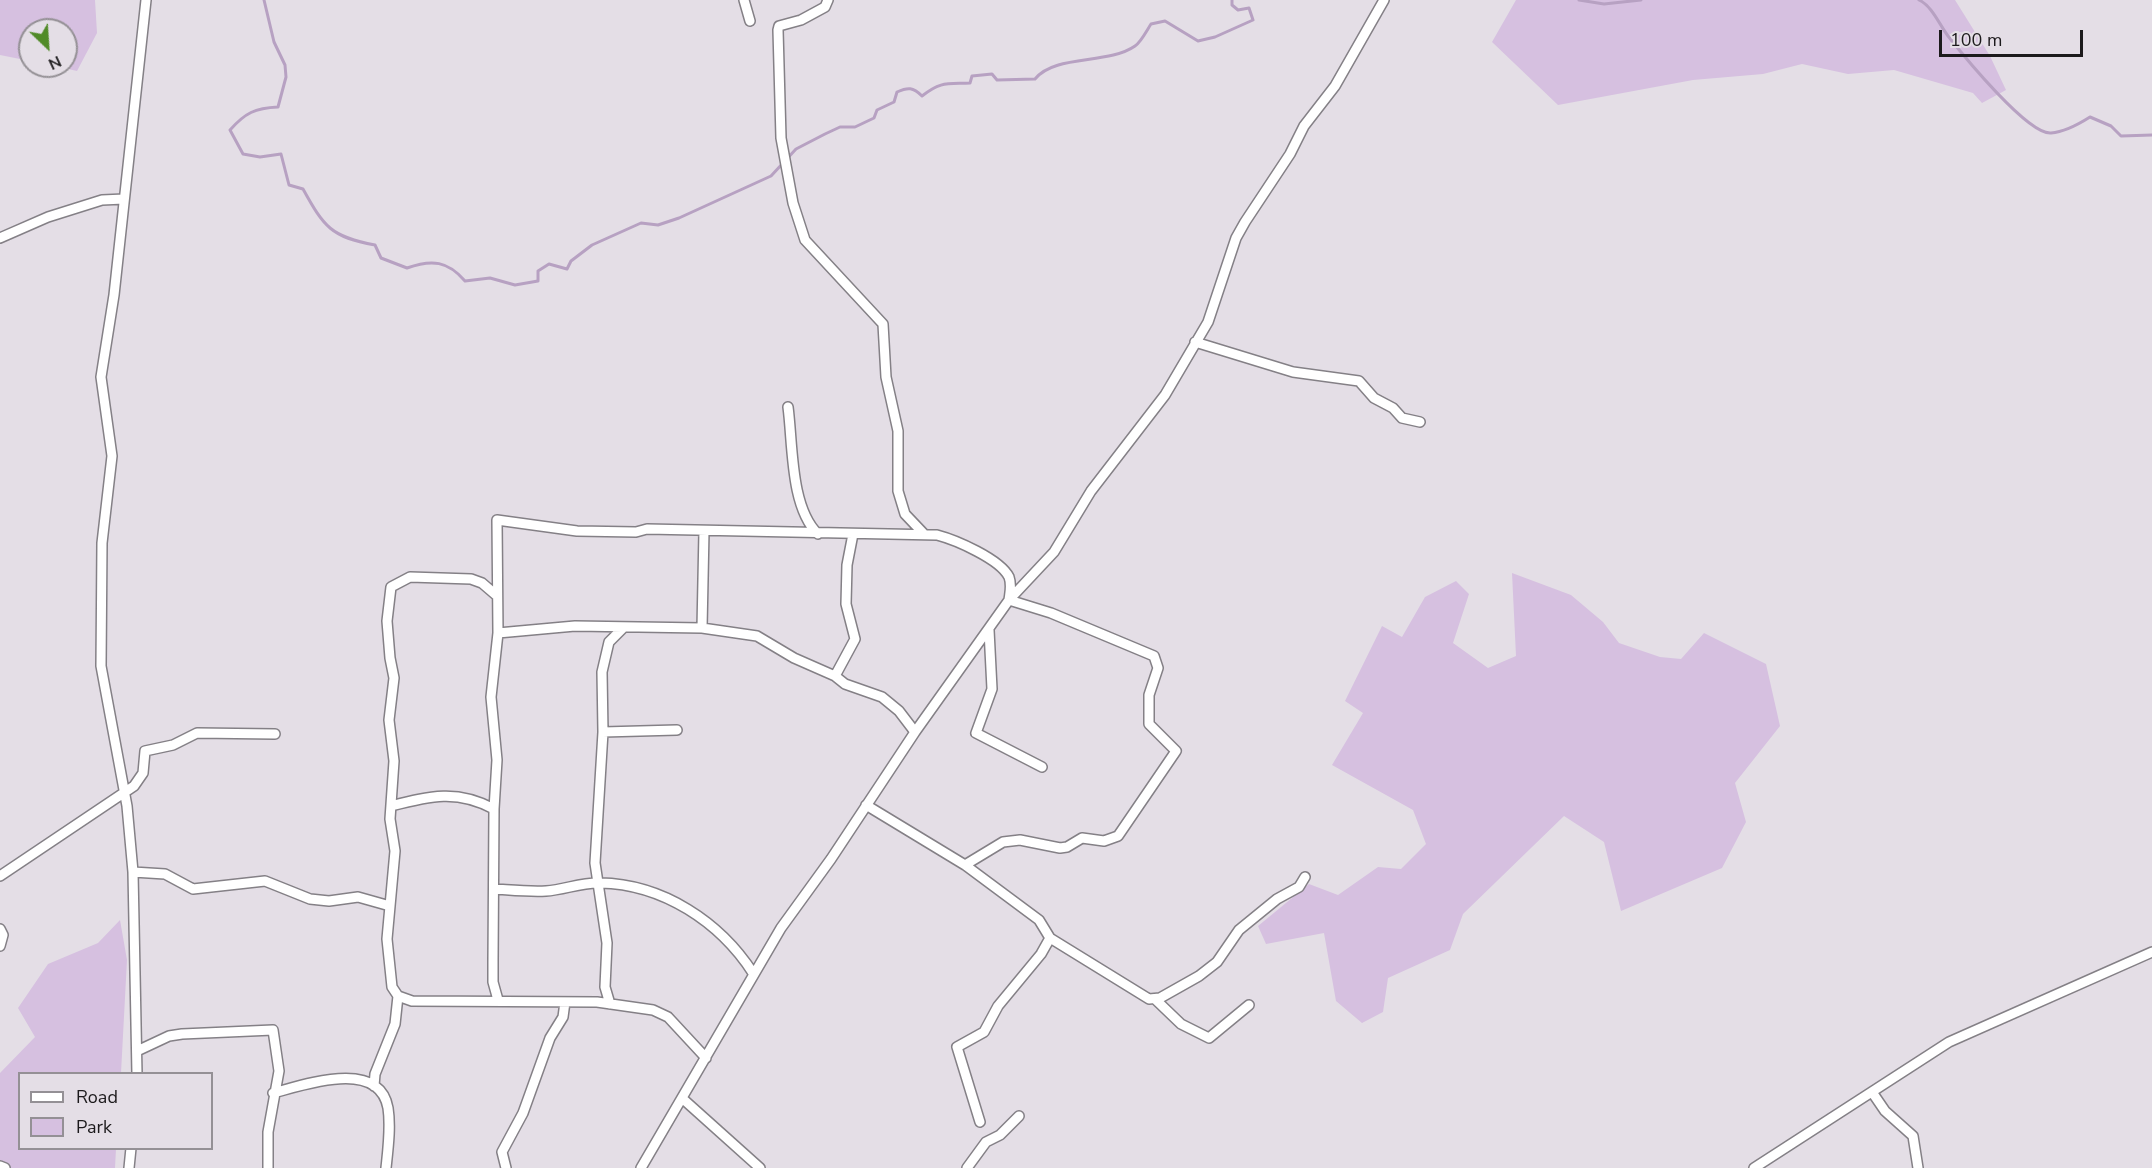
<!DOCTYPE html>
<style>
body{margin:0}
#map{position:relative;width:2152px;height:1168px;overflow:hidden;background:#e4dee6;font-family:"Nunito Sans",sans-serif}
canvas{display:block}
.legend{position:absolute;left:18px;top:1072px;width:195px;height:78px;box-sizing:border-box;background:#e4dee6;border:2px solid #949095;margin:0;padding:8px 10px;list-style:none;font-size:18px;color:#1c1a1c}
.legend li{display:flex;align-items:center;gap:12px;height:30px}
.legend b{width:30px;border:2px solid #949095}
.north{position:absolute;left:18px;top:18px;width:60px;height:60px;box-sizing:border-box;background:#e4dee6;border:2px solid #949095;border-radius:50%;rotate:155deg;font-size:16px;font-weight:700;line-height:24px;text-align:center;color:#1c1a1c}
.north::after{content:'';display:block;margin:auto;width:21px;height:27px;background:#518b28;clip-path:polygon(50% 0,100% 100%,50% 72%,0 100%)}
.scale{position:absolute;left:1939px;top:30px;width:144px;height:27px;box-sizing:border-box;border:3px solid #1c1a1c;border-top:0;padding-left:8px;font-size:18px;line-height:21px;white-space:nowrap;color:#1c1a1c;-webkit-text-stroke:4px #e4dee6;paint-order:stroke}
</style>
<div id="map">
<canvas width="2152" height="1168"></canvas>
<ul class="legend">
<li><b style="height:8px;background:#fff"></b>Road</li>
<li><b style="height:16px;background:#d6c0e0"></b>Park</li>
</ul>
<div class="north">N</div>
<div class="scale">100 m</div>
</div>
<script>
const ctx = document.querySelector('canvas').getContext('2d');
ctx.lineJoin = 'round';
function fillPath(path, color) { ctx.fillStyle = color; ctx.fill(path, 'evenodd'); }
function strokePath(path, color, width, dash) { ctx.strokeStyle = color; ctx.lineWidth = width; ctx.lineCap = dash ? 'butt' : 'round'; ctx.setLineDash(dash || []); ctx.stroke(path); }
fillPath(new Path2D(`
 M 0,0 L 95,0 L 97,33 L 77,71 L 55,66 L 66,66 L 66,30 L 30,30 L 30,61 L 0,55 Z
 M 1516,0 L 1955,0 L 1990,56 L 2006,90 L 1982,103 L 1973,93 L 1894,70 L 1848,74 L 1802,64 L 1763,74 L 1693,80 L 1558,105 L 1492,42 Z
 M 1512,573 L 1571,595 L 1603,622 L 1619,643 L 1660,657 L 1681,659 L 1704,633 L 1766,664 L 1780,726 L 1735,783 L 1746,822 L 1722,868 L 1621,911 L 1604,842 L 1564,816 L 1463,914 L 1450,950 L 1388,978 L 1383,1012 L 1362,1023 L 1336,1001 L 1324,933 L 1266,944 L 1258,926 L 1309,884 L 1338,895 L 1378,867 L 1401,869 L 1426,844 L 1413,810 L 1332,765 L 1363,713 L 1345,701 L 1382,626 L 1402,637 L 1425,597 L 1456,581 L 1469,594 L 1453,643 L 1488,668 L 1516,656 Z
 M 120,920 L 127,960 L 121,1073 L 20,1074 L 20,1148 L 116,1149 L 115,1168 L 0,1168 L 0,1073 L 35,1037 L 18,1008 L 48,964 L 98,943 Z`), '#d6c0e0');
strokePath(new Path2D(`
 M 264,0 L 274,42 L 285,65 L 286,77 L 278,107 C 255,108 245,113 230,130 L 243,154 L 260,157 L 281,154 L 289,185 L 303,189 C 324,227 331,237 375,245 L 381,258 L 407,268 C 432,259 448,261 465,281 L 490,278 L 515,285 L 538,281 L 538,271 L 549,264 L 567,269 L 571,261 L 592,245 L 641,223 L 658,225 L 679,218 L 771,176 L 796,149 L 825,134 L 840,127 L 855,127 L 874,118 L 877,110 L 894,102 L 897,92 C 908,87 913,87 922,96 C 941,81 947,84 970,83 L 972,76 L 992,74 L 997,80 L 1035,79 C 1055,54 1108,65 1135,46 C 1141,42 1147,30 1151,24 L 1165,21 L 1198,41 L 1215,37 L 1253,20 L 1249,8 L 1238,10 L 1232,5 L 1232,0
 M 1579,0 L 1604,4 L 1641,0
 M 1919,0 C 1932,6 1939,24 1948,36 C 1963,55 2028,135 2051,133 C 2064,132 2079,124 2090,117 L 2111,126 L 2121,136 L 2152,135`), '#b7a1c2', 3);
const minor = new Path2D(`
 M 744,0 L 750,21
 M 828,0 L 825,7 L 801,20 L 779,26 L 778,30 L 781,138 L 793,203 L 805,240 L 883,324 L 886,377 L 898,431 L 898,491 L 905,514 L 924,534
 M 0,238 L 48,217 L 102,200 L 124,199
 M 1195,342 L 1293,372 L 1359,381 L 1374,398 L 1393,408 L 1402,418 L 1420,422
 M 788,407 C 793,444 790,507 818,534
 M 496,595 L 482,583 L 471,579 L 410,577 L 391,587 L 387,621 L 390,658 L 394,678 L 389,720 L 394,761 L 390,819 L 395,851 L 387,939 L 392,987 L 398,996 L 412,1001 L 597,1002 L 653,1010 L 668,1017 L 706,1058
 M 702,628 L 704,531
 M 989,630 L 992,689 L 976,733 L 1042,767
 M 498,633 L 575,626 L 702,628 L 757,636 L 794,658 L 835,676 L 845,684 L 882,697 L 899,711 L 915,732
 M 835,676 L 855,639 L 846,604 L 847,565 L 853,534
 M 603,732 L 677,730
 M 866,805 L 965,865 L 1039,920 L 1050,938 L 1149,999 L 1160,998 L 1199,976 L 1217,962 L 1239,930 L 1277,899 L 1299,887 L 1305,877
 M 391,806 C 430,796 457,789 494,809
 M 133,872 L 165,874 L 193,889 L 265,881 L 310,899 L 329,901 L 358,897 L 390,906
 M 0,876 L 134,786 L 143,773 L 145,751 L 173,745 L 197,733 L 275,734
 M 495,889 C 511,890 529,892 546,891 C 564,890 582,882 600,883 C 663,884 720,922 753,973
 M 0,929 L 3,935 L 0,946
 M 498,1000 L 493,982 L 493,961 L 494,809 L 497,760 L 491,697 L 498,633 L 497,520 L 577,531 L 636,532 L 647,529 L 937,535 C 956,540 1000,559 1009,577 C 1012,585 1010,592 1009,600 L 1051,613 L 1154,656 L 1158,668 L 1149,695 L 1149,724 L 1176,751 L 1118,836 L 1104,841 L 1082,838 L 1067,847 L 1060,848 L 1020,840 L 1003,842 L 965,865
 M 1156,1000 L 1181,1024 L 1209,1038 L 1249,1005
 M 610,1004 L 605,987 L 607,943 L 595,863 L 603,732 L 602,672 L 609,642 L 624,627
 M 137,1051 L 169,1036 L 182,1034 L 273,1030 L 279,1071 L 268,1132 L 268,1168
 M 137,1074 L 133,872 L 127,806 L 101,666 L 102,543 L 112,456 L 101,377 L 114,295 L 146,0
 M 374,1086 L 375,1074 L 395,1024 L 398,996
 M 1872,1092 L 1885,1111 L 1913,1136 L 1918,1168
 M 273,1093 C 304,1085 379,1058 388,1108 C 391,1127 388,1149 386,1168
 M 683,1099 L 760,1168
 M 980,1122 L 957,1047 L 984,1032 L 998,1006 L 1041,954 L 1050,938
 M 0,1166 L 5,1168
 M 129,1168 L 131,1148
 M 506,1168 L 502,1152 L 523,1113 L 550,1038 L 563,1017 L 565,1002
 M 641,1168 L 781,928 L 831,859 L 915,732 L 1009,600 L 1054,552 L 1091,491 L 1165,395 L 1208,322 L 1236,238 L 1245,222 L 1290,154 L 1304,126 L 1335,86 L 1384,0
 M 967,1168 L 986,1142 L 1000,1135 L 1019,1116
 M 1754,1168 L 1949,1042 L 2152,952`);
strokePath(minor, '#848086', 12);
strokePath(minor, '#fff', 9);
</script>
